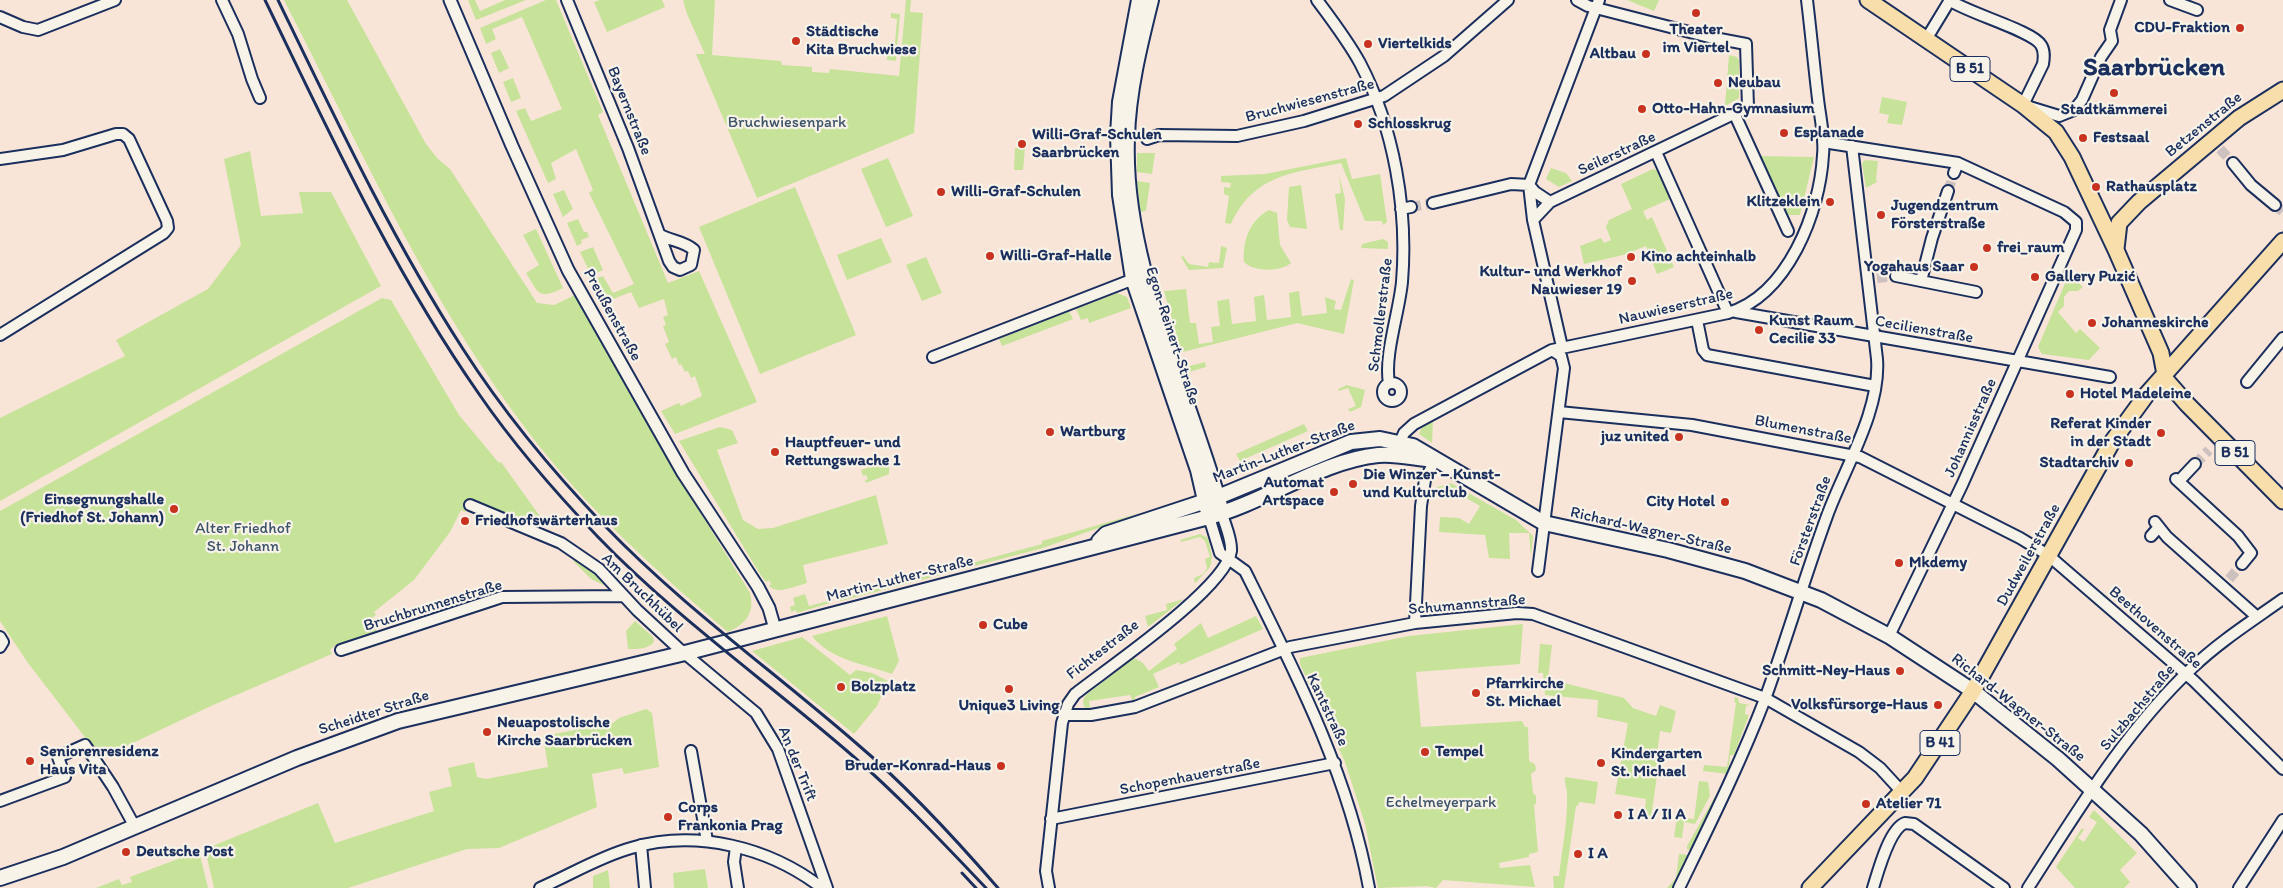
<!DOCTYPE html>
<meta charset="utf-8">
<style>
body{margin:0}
canvas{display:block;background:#f8e5d7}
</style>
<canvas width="2283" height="888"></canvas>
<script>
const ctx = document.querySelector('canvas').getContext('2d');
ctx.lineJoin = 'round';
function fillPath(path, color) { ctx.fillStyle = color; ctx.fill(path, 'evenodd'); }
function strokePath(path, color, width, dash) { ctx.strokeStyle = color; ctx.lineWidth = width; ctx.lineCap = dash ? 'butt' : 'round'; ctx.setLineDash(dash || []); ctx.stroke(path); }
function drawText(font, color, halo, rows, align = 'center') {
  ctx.font = font + ' Itim,sans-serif'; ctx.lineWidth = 4.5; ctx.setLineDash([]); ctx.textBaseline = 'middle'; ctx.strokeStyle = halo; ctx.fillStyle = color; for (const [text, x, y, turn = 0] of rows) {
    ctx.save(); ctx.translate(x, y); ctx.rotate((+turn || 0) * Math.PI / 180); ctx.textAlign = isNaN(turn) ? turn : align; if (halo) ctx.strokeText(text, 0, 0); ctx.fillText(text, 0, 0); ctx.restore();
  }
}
fillPath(new Path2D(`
 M 284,0 L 347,0 L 426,144 L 437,158 L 450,169 L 537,303 L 554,305 L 575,295 L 679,478 L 750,593 C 755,613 746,624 728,632 C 657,572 586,508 529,433 C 428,301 360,147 284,0 Z
 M 468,0 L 475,0 L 480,11 L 505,0 L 526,0 L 476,20 Z
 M 546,0 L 556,0 L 603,112 L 598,115 L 668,283 L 699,271 L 757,402 L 675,434 L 661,411 L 679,403 L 681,406 L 702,396 L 695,376 L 691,378 L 688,371 L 685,372 L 681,364 L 679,365 L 676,357 L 672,359 L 665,344 L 669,342 L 663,326 L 666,325 L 663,317 L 668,315 L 664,299 L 639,308 L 631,292 L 603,303 L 593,280 L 603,276 L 613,293 L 634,284 L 589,193 L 593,190 L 576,149 L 551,163 L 556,179 L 548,183 L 516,111 L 525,108 L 531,121 L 562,109 L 522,17 L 492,29 L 496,39 L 486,44 L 480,28 Z
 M 600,0 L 662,0 L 665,7 L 607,32 L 594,2 Z
 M 683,0 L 715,0 L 712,55 L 781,61 L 782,65 L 812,67 L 812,72 L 829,73 L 830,69 L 899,76 L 906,0 L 911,0 L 910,12 L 923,13 L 914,133 L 757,198 L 696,54 L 705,54 L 687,14 Z
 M 1627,0 L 1659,0 L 1654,11 Z
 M 891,13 L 900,14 L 896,61 L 887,60 L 887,55 L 894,55 L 895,47 L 888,46 L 888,43 L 895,43 L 897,19 L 891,18 Z
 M 500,49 L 509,68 L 499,73 L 491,53 Z
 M 1729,55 L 1737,57 L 1739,61 L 1739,98 L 1725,106 Z
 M 513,78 L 521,98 L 511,102 L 503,82 Z
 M 1882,97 L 1907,102 L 1902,125 L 1887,123 L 1889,115 L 1879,113 Z
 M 1015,148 L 1025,148 L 1023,170 L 1014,170 Z
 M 250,151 L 261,216 L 303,213 L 299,192 L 331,192 L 381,286 L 0,501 L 0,418 L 125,356 L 116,340 L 208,289 L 241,245 L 224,159 Z
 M 1137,153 L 1155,153 L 1152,174 L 1137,172 Z
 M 1759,156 L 1814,157 L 1800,215 L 1787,215 Z
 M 888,158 L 913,216 L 886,227 L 861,169 Z
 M 1346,158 L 1352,179 L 1380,174 L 1387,222 L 1383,225 L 1382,221 L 1365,221 L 1341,163 C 1293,173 1254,174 1231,224 L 1225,223 L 1229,196 L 1224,194 L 1224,187 L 1230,188 L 1231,183 L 1221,182 L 1221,176 L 1265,174 Z
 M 1865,160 L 1878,161 L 1876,179 L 1877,182 L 1866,188 L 1862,163 Z
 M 1551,168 L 1566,173 L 1572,181 L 1559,187 L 1546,179 Z
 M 1653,169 L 1658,171 L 1670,199 L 1643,211 L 1647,220 L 1652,217 L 1674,267 L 1657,274 L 1646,246 L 1623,255 L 1584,264 L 1580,246 L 1601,238 L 1604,243 L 1611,240 L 1606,227 L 1609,220 L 1632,209 L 1621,184 Z
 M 1339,175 L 1345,199 L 1343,230 L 1340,230 L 1335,194 L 1341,193 Z
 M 1137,181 L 1150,183 L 1146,211 L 1140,212 Z
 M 1301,185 L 1307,229 L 1290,227 L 1287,220 L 1289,187 Z
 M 795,187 L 856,335 L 760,374 L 699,227 Z
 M 564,190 L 573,209 L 563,217 L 553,194 Z
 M 1269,210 L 1277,213 L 1280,245 L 1291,263 C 1281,272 1253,272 1244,262 C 1242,241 1250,220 1269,210 Z
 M 578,219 L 584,232 L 587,232 L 589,237 L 581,240 L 582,243 L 577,246 L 567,223 Z
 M 536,229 L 563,288 C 538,300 539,294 526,273 L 539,265 L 523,235 Z
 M 881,238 L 892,262 L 847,280 L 837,255 Z
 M 1383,239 L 1388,242 L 1388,249 L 1361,248 L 1362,244 Z
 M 1221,246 L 1227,248 L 1223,268 L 1189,270 L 1181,257 L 1183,256 L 1189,264 L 1208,267 L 1209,262 L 1219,263 Z
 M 593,247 L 603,270 L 591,275 L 580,252 Z
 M 926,257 L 942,293 L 922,301 L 906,265 Z
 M 2069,274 L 2083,287 L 2078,291 L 2069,291 L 2064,297 L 2064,306 L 2058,312 L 2076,333 L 2080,329 L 2100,348 L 2089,360 L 2042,354 L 2038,347 Z
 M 1351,279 L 1354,280 L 1344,334 L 1297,323 L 1179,353 L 1177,337 L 1164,291 L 1186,289 L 1190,323 L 1196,323 L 1199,344 L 1213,342 L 1211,327 L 1220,326 L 1217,301 L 1229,299 L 1232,324 L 1256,321 L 1254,297 L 1264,295 L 1267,320 L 1291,317 L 1289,293 L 1299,291 L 1302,316 L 1327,313 L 1325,297 L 1336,301 L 1334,309 L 1341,310 Z
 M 1117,293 L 1127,297 L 1131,308 L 1089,323 L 1088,318 L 1081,320 L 1076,309 Z
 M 382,298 L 391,300 L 459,415 L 499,463 L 501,462 L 542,519 L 537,528 L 472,502 L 465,512 L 461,510 L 450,532 L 414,580 L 374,612 L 376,615 L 368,621 L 378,632 L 334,646 L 330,650 L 332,654 L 213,705 L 101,758 L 28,663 L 0,621 L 0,511 Z
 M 1069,311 L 1073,319 L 1002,346 L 999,339 Z
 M 1205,362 L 1206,367 L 1189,372 L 1191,378 L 1185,380 L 1182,368 Z
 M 1347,385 L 1365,390 L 1361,407 L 1350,412 L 1348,409 L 1356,406 L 1348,388 L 1339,391 L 1338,389 Z
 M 1433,420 L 1432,443 L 1419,434 L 1422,427 Z
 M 1304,424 L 1308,431 L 1240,461 L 1236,454 Z
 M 720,427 L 732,430 L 738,443 L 717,450 L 743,520 L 758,529 L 773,528 L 876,495 L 888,544 L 803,565 L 807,583 C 795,586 778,595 769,586 L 771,584 L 769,580 L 766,582 L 760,574 L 679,441 Z
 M 1369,444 L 1395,447 L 1364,449 L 1239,502 L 1238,499 L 1312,463 Z
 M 884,462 L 889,465 L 889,474 L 866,483 L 865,480 L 868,479 L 866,475 L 863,476 L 861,470 Z
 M 1451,483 L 1516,520 L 1533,536 L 1531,557 L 1529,533 L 1509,533 L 1510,559 L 1489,558 L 1485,535 L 1439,532 L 1440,517 L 1459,518 L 1469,524 L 1480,506 L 1466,498 L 1464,500 L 1459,497 L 1432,498 L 1435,488 Z
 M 1140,513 L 1043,548 L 841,601 L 839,599 L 1042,544 L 1042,541 Z
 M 1200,534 L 1208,538 L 1212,557 L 1210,567 L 1189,590 L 1195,584 L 1194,578 L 1203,574 L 1207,568 L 1205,559 L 1210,557 L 1205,541 L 1200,537 L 1181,542 L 1180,540 Z
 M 577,558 C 588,565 608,574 610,588 L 591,579 L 573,561 Z
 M 805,594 L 809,606 L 828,601 L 830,603 L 797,613 L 796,610 L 791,612 L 790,607 L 795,605 L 793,598 Z
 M 1184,599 L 1148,627 L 1145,616 L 1167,610 L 1166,604 Z
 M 887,616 L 899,661 L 892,674 C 865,664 830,660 812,636 Z
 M 1256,616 L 1263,629 L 1180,665 L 1179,662 L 1153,674 L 1159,687 L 1135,697 L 1135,700 L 1133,701 L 1130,695 L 1089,701 L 1090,709 L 1084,707 L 1083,700 L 1086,695 L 1134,658 L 1143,663 L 1149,671 L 1177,649 L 1174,644 L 1201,623 L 1208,638 Z
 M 635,621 L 653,637 L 654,642 C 647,650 635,649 628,649 L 626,631 Z
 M 1523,624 L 1520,664 L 1416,672 L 1421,727 L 1522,721 L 1525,727 L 1528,727 L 1529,761 L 1535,764 L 1536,770 L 1531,774 L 1533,793 L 1536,796 L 1536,804 L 1534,805 L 1538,852 L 1529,854 L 1529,857 L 1499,863 L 1500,868 L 1530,865 L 1535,887 L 1443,880 L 1436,888 L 1427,886 L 1378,888 L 1365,824 L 1345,762 L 1300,664 L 1300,658 L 1409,636 Z
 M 802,637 L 850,675 L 856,670 L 872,673 L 888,681 L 877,706 L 854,734 L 752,651 Z
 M 1540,644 L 1552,645 L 1548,679 L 1624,698 L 1633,708 L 1656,716 L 1660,705 L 1676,711 L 1671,733 L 1660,731 L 1657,754 L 1660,755 L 1651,817 L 1644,816 L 1646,799 L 1615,794 L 1628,723 L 1597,717 L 1598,700 L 1545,695 L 1543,673 L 1538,673 Z
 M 1735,697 L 1738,698 L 1739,703 L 1750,705 L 1746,706 L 1745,714 L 1749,715 L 1734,755 L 1730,755 L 1728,774 L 1703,771 L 1704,765 L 1727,767 L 1736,703 L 1734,702 Z
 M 646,709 L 652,713 L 659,767 L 624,774 L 622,768 L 592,774 L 597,807 L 499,848 L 467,849 L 348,888 L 214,888 L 205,849 L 318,803 L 335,843 L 434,811 L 429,792 L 452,786 L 448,768 L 474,762 L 477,777 L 486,779 L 548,767 L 543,736 L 613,723 L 619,718 Z
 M 1565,777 L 1598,782 L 1595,804 L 1579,802 L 1578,806 L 1576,806 L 1564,888 L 1554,888 L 1553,876 L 1559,876 C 1562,849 1568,821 1567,794 C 1567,788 1564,783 1565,777 Z
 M 1699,781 L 1708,782 L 1710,796 L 1695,824 L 1684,822 L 1682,838 L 1674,837 L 1677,817 L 1694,819 Z
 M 1714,798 L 1716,799 L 1675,888 L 1667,888 L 1676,878 L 1679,854 L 1688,855 L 1690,850 L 1687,849 L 1687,846 Z
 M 2094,810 L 2137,853 L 2120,870 L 2130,882 L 2124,888 L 2075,888 L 2056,867 L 2082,828 L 2084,830 L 2078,838 L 2084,842 L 2097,822 L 2089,817 Z
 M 199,851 L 208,888 L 96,888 L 119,879 L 122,885 L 132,882 L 130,877 Z
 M 705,869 L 708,888 L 674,888 L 673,873 Z
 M 608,870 L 610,888 L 593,888 L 593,876 Z`), '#c7e39a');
strokePath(new Path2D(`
 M 2220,149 L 2233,163
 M 1948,191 L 1954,173
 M 2275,205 L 2283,212
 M 1411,207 L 1433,203
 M 1877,278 L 1896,276
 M 2195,464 L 2209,450
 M 2229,579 L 2242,564`), '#ccc1bf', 10, [10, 5]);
const minor = new Path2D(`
 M 222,0 L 238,34 L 252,79 L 260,98
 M 567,0 L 628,148 L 669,261 L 673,267 L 680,270 L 691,265 L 694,250 C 684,241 671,241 660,235
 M 1317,0 C 1332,20 1348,41 1360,63 C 1394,128 1408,209 1402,282 C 1399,313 1384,355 1389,383
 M 1949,0 C 1968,13 2033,31 2041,45 C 2045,51 2044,58 2043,64 L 2023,105 L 2059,116 L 2074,110 L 2082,100 L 2101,57 L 2112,41 L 2110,30 L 2121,0
 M 2170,0 L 2197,10
 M 0,17 L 23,27 L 38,30 L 115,0
 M 1930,33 L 1950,0
 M 1735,115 L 1788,231
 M 1147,139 L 1159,135 L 1237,136 L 1304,121 L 1384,96 L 1444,56 L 1508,0
 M 1823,142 L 1958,163 L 2064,212 L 2076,222 L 2076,230 L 1962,485 L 1889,636
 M 1656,152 L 1728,313
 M 0,159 L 63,150 L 116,134 L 123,134 L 129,139 L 167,221 L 168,228 L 164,233 L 0,335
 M 2233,163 L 2251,185 L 2275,205
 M 1954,173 L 1958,163
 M 1529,185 L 1535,192 L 1550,202
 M 1433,203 L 1511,184 L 1529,185
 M 1401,209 L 1411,207
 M 1533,220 L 1550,202 L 1748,107 L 1746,44 L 1709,37 L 1588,6 L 1577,0
 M 1896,276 L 1976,292
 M 1921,281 L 1932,238 L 1948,191
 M 1736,312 L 2110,377
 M 1697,320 L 1703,350 L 1707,355 L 1875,386
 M 1562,347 L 1533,220 L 1529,185 L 1599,0
 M 933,357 L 1139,277
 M 2247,382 L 2283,338
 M1383 392a9 9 0 1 1 18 0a9 9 0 1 1-18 0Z
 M 1559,412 L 1692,425 L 1860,457 L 2020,538 L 2048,555 L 2194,681 L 2283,769
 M 1400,442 L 1404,433 L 1414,424 L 1552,350 L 1728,313 C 1788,295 1820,212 1823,155 C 1825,137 1820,117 1818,99 C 1814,66 1811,33 1807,0
 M 2176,479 L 2238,536 L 2251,553 L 2242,564
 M 2179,481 L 2195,464
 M 470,505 L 561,543 L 599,569 L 637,610 L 677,647 L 756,713 L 778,749 L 827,888
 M 1209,517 L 1220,553 L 1245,571 C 1296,673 1349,776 1369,888
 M 2155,522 L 2167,537 L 2256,616
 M 2151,536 L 2159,527
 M 1538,571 L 1564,368 L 1561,356 L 1552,350
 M 1415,623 L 1421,506 L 1425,480 L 1435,460
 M 0,637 L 3,642 L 0,647
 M 341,650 L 502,597 L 624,596
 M 1064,715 L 1091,715 L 1135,707 L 1290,647 L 1415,623 L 1517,613 L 1533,614 L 1765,698 L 1859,752 L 1880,768 L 1902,792
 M 691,751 L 707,841
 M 0,801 L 65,777 L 58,757 L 85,745 L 113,787 L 135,827
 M 1051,819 L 1335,763
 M 641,845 L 645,888
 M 736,847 L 734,862 L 738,888
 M 540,888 C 570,875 599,857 631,848 C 696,829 769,847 822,888
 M 1049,888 L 1046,871 L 1062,723 L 1068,704 L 1075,694 C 1108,668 1226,588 1231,551 C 1232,539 1225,525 1222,514
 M 1679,888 C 1709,826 1740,764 1765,699 C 1787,638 1805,576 1827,516 C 1844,469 1881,410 1877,359 L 1852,146
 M 1873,888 C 1878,872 1889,829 1905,823 L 1914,824 L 2004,888
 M 2028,888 C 2077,812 2125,731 2192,668 C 2219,642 2252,621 2283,599
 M 2239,888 L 2283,820`);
const tertiary = new Path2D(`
 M 450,0 L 512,146 L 568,270 L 683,473 L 758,587 L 769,608 L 775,629`);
const secondary = new Path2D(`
 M 1139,0 L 1120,102 L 1118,135 L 1120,195 L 1133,279 L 1198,470 L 1207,509
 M 1151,0 C 1140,44 1128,92 1127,138 C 1122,262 1187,388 1220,506
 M 1099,541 L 1106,534 L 1218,497 L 1351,442 L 1380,439 L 1413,446 L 1544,523 L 1668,550 L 1745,571 L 1821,600 L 1889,636 L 1973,691 L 2058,759 L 2141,834 L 2189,888
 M 0,878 L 63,857 L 297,758 L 398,721 L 685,653 L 1209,517 C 1265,502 1321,461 1378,455 C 1397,453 1416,459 1435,460`);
const primary = new Path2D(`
 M 1868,0 L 2023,105 L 2056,132 L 2072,157 L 2116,250 L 2161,353 L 2166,380 L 2187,404 L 2283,501
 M 2116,249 L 2119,223 L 2139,202 L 2239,118 L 2283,90
 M 1810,888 L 1915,778 L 1973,691 L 2112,442 L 2147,394 L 2283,241`);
strokePath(minor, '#1b2f5e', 14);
strokePath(tertiary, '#1b2f5e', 15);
strokePath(secondary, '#1b2f5e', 18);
strokePath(primary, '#1b2f5e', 19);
strokePath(minor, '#f7f3e8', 10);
strokePath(tertiary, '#f7f3e8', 11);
strokePath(secondary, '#f7f3e8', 14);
strokePath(primary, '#f8deab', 15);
strokePath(new Path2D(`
 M 265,0 C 330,134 393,271 479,394 C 514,445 555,492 598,537 C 676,618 769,683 854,757 C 901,798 943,843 986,888
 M 278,0 C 335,118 392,239 463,349 C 504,413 553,472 605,526 C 682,606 772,670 856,743 C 908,787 954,837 998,888
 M 962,873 L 976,888`), '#1b2f5e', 3);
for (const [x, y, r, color] of [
 [1696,13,5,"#c8321e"],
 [2240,28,5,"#c8321e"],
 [796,41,5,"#c8321e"],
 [1368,44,5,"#c8321e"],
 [1646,54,5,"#c8321e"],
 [1718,83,5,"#c8321e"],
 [2114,93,5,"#c8321e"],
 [1642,109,5,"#c8321e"],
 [1358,124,5,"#c8321e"],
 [1784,133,5,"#c8321e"],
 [2083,138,5,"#c8321e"],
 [1022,144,5,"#c8321e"],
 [2096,187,5,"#c8321e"],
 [941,192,5,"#c8321e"],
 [1830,202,5,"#c8321e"],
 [1881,215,5,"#c8321e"],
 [1987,248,5,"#c8321e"],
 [990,256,5,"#c8321e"],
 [1631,257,5,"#c8321e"],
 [1974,267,5,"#c8321e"],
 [2035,277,5,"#c8321e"],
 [1632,281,5,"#c8321e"],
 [2092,323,5,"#c8321e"],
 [1759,330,5,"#c8321e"],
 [2070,394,5,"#c8321e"],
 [1050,432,5,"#c8321e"],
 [2161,433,5,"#c8321e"],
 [1679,437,5,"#c8321e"],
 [775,452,5,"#c8321e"],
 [2129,463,5,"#c8321e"],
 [1353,484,5,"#c8321e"],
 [1334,492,5,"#c8321e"],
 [1725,502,5,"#c8321e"],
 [174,509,5,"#c8321e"],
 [465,521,5,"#c8321e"],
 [1899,563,5,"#c8321e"],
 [983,625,5,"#c8321e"],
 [1900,671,5,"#c8321e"],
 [841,687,5,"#c8321e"],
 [1009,689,5,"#c8321e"],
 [1476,693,5,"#c8321e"],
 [1938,705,5,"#c8321e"],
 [487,732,5,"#c8321e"],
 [1425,752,5,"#c8321e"],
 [30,761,5,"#c8321e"],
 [1601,763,5,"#c8321e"],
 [1001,766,5,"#c8321e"],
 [1866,804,5,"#c8321e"],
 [1618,815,5,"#c8321e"],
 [668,817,5,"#c8321e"],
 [126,852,5,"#c8321e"],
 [1578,854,5,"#c8321e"]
]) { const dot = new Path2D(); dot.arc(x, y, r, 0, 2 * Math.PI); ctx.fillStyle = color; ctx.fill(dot); strokePath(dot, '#f7f3e8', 2); }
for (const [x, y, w] of [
 [1970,69,40],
 [2235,453,40],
 [1940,743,40]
]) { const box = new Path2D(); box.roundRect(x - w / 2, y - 12.5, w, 25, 4); ctx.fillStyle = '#f7f3e8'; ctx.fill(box); strokePath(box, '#1b2f5e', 1); }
drawText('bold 15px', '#1b2f5e', null, [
 ["B 51",1970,69],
 ["B 51",2235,453],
 ["B 41",1940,743]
]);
drawText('bold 16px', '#1b2f5e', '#f7f3e8', [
 ["CDU-Fraktion",2230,28,"right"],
 ["Theater",1696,30,"center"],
 ["im Viertel",1696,48,"center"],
 ["Städtische",806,32],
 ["Kita Bruchwiese",806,50],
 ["Viertelkids",1378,44],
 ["Altbau",1636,54,"right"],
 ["Neubau",1728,83],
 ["Otto-Hahn-Gymnasium",1652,109],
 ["Stadtkämmerei",2114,110,"center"],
 ["Schlosskrug",1368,124],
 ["Esplanade",1794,133],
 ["Willi-Graf-Schulen",1032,135],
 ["Saarbrücken",1032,153],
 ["Festsaal",2093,138],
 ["Rathausplatz",2106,187],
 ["Willi-Graf-Schulen",951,192],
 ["Klitzeklein",1820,202,"right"],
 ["Jugendzentrum",1891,206],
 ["Försterstraße",1891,224],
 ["frei_raum",1997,248],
 ["Willi-Graf-Halle",1000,256],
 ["Kino achteinhalb",1641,257],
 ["Yogahaus Saar",1964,267,"right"],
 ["Kultur- und Werkhof",1622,272,"right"],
 ["Nauwieser 19",1622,290,"right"],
 ["Gallery Puzić",2045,277],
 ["Kunst Raum",1769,321],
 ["Cecilie 33",1769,339],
 ["Johanneskirche",2102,323],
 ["Hotel Madeleine",2080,394],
 ["Referat Kinder",2151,424,"right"],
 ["in der Stadt",2151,442,"right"],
 ["Wartburg",1060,432],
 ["juz united",1669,437,"right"],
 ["Hauptfeuer- und",785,443],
 ["Rettungswache 1",785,461],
 ["Stadtarchiv",2119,463,"right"],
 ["Die Winzer – Kunst-",1363,475],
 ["und Kulturclub",1363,493],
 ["Automat",1324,483,"right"],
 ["Artspace",1324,501,"right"],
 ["Einsegnungshalle",164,500,"right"],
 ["(Friedhof St. Johann)",164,518,"right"],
 ["City Hotel",1715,502,"right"],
 ["Friedhofswärterhaus",475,521],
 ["Mkdemy",1909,563],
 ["Cube",993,625],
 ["Schmitt-Ney-Haus",1890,671,"right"],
 ["Pfarrkirche",1486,684],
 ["St. Michael",1486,702],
 ["Bolzplatz",851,687],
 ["Volksfürsorge-Haus",1928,705,"right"],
 ["Unique3 Living",1009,706,"center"],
 ["Neuapostolische",497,723],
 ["Kirche Saarbrücken",497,741],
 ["Seniorenresidenz",40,752],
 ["Haus Vita",40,770],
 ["Tempel",1435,752],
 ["Kindergarten",1611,754],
 ["St. Michael",1611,772],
 ["Bruder-Konrad-Haus",991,766,"right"],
 ["Atelier 71",1876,804],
 ["Corps",678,808],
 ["Frankonia Prag",678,826],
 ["I A / II A",1628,815],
 ["Deutsche Post",136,852],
 ["I A",1588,854]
], 'left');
drawText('16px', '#1b2f5e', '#f7f3e8', [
 ["Bruchwiesenstraße",1310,101,-15],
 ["Bayernstraße",629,111,68],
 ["Betzenstraße",2204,125,-39],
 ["Seilerstraße",1617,154,-25],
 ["Nauwieserstraße",1676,307,-13],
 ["Preußenstraße",612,315,61],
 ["Schmollerstraße",1381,315,-83],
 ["Cecilienstraße",1924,330,10],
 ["Egon-Reinert-Straße",1172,336,72],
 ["Johannisstraße",1971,428,-66],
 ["Blumenstraße",1803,430,11],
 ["Martin-Luther-Straße",1284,452,-21],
 ["Försterstraße",1811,521,-70],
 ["Richard-Wagner-Straße",1651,531,13],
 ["Dudweilerstraße",2029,555,-61],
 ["Martin-Luther-Straße",900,579,-14],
 ["Am Bruchhübel",642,593,44],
 ["Schumannstraße",1467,605,-5],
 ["Bruchbrunnenstraße",433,606,-17],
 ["Beethovenstraße",2155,628,41],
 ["Fichtestraße",1103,650,-38],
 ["Richard-Wagner-Straße",2018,708,38],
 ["Sulzbachstraße",2138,708,-50],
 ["Kantstraße",1327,710,65],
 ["Scheidter Straße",374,713,-18],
 ["An der Trift",797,764,68],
 ["Schopenhauerstraße",1190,777,-11]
]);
drawText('16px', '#3d536a', '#f7f3e8', [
 ["Bruchwiesenpark",787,123],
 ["Alter Friedhof",243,529],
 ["St. Johann",243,547],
 ["Echelmeyerpark",1441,803]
]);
drawText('bold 26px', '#1b2f5e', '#f7f3e8', [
 ["Saarbrücken",2154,68]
]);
</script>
